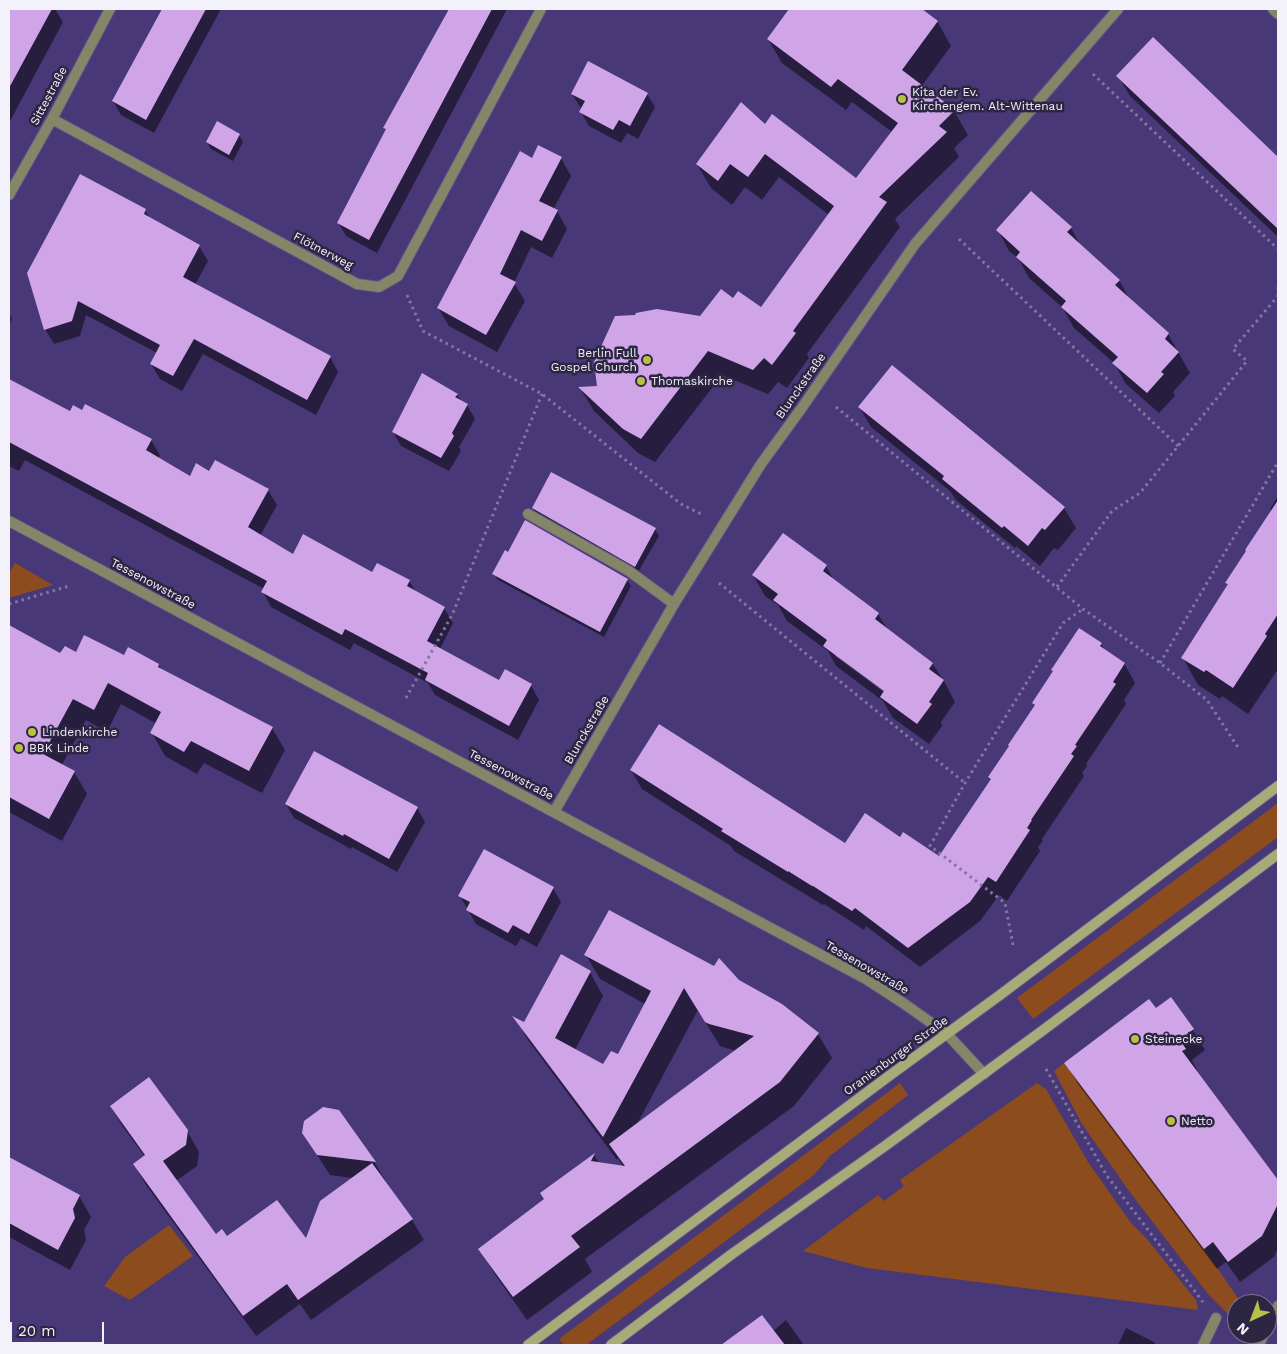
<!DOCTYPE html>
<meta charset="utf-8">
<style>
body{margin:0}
#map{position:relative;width:1287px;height:1354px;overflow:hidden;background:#483877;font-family:"Work Sans",sans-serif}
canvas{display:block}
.frame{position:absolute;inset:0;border:10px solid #f3f1f9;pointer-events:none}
.north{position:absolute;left:1227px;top:1294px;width:50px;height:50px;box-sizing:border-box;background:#2c2643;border:1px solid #7c778c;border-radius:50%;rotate:223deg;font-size:14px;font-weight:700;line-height:20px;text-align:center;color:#f3f1f9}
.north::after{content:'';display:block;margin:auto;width:18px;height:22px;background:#b9c046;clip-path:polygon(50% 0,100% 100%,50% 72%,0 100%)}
.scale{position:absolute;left:10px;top:1322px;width:94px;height:22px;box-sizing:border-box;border:2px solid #f3f1f9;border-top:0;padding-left:6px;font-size:15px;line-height:18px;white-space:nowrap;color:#f3f1f9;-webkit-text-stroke:4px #2c2643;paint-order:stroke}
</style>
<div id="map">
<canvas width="1287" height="1354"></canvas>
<div class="frame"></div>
<div class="north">N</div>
<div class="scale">20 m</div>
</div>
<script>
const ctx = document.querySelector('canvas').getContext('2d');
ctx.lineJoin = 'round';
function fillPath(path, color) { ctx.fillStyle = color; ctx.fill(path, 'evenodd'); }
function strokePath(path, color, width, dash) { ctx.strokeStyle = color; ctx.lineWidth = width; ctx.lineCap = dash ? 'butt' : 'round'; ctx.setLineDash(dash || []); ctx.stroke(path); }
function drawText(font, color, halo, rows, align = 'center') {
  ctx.font = font + ' "Work Sans",sans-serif'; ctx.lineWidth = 5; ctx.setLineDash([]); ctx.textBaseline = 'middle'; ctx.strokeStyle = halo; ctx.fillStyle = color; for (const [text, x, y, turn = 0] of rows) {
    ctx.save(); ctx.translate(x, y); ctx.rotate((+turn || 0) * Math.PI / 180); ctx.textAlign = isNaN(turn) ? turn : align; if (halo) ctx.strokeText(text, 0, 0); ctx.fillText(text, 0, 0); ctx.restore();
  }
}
fillPath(new Path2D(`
 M 15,563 L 53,585 L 9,598 L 9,573 Z
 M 1278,803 L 1278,837 L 1033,1019 L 1017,998 Z
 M 1064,1063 L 1204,1249 L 1242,1304 L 1237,1304 L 1237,1316 L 1235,1321 L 1208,1294 L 1129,1191 L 1082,1124 L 1054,1071 Z
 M 900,1083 L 908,1095 L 830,1156 L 814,1175 L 586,1345 L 564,1345 L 559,1339 Z
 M 1037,1083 L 1046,1089 L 1088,1162 L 1131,1223 L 1147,1239 L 1196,1300 L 1198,1310 L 867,1268 L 803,1251 L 878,1195 L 884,1201 L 904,1186 L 900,1180 Z
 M 169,1225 L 193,1256 L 130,1300 L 104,1286 L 125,1257 Z`), '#8c4c1e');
fillPath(new Path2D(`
 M 9,9 L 55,9 L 63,22 L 9,123 Z
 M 163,9 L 221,9 L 154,133 L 121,115 L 113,101 Z
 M 451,9 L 507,9 L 377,253 L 346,236 L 338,222 L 387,131 L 385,128 Z
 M 791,9 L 904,9 L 910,13 L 913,9 L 920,9 L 937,21 L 951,46 L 921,87 L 954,111 L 968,135 L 954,148 L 959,157 L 895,219 L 900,227 L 807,354 L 809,358 L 787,388 L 778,382 L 768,394 L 722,375 L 655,462 L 638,453 L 594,411 L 580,388 L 598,387 L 701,317 L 734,300 L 761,309 L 829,215 L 779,177 L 762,200 L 745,187 L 732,205 L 711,188 L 697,164 L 765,125 L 856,180 L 892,132 L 852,102 L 846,110 L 782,63 L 768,39 Z
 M 1153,39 L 1278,159 L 1278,237 L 1130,96 L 1118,76 Z
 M 572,94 L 647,94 L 655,107 L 638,139 L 627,133 L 621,143 L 589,126 L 581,112 L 583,109 L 580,107 Z
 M 239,135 L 243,142 L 233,161 L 211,149 L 207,142 Z
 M 561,158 L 571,176 L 553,210 L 557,211 L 567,229 L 552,258 L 531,247 L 514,283 L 525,301 L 497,352 L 449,326 L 438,308 L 532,159 Z
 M 145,210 L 150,219 L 199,246 L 208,261 L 195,285 L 330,357 L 338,372 L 316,415 L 203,354 L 182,391 L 160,379 L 151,364 L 157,353 L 86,315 L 80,336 L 54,344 L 45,329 Z
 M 1071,228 L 1082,248 L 1119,280 L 1130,300 L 1168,334 L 1190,373 L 1173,392 L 1175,396 L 1159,413 L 1126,384 L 1114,363 L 1074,328 L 1062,307 L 1029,278 L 1018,258 L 1009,251 L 998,230 Z
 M 9,313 L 12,319 L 9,325 Z
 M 9,380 L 71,412 L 151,440 L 160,455 L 158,459 L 190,477 L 210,472 L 268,490 L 277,505 L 260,536 L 293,556 L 373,574 L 378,564 L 409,581 L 416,592 L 444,608 L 453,623 L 440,649 L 499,681 L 531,685 L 539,700 L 518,740 L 435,695 L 428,683 L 354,643 L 350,650 L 271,607 L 263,592 L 264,589 L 25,460 L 19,471 L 9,466 Z
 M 457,395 L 461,401 L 467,405 L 475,419 L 459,447 L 461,451 L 449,471 L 401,446 L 393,432 Z
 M 859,407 L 1064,508 L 1076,528 L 1058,550 L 1054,548 L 1040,566 L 1016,546 L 1015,548 L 956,500 L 950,491 L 871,427 Z
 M 1278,496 L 1278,669 L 1248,714 L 1222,696 L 1220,699 L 1198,685 L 1183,658 L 1229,586 L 1227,583 L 1272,512 L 1270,509 Z
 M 533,508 L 655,529 L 659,536 L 638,572 L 537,515 Z
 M 826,566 L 834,581 L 878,614 L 888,630 L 932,663 L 944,681 L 955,702 L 941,722 L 942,726 L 929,744 L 893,718 L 883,701 L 836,666 L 828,651 L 787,621 L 778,605 L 765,596 L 753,575 ZM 835,653 L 890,694 L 889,696 L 835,656 Z
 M 494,574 L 627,580 L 631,586 L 604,637 L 498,580 Z
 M 16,630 L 61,655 L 76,653 L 124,656 L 159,665 L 162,671 L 272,728 L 285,750 L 262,793 L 204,763 L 197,774 L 165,756 L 152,733 L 157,724 L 121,704 L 107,732 L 86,720 L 62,765 L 74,772 L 87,794 L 62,841 L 9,812 L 9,702 L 14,693 L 9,690 L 9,643 Z
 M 1101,644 L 1105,651 L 1124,663 L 1135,683 L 1124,700 L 1126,704 L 1086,764 L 1087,766 L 1082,773 L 1084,776 L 1042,839 L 1043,841 L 1038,847 L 1040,851 L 1007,901 L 999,895 L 980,921 L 920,967 L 866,926 L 864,930 L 824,904 L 823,905 L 734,851 L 731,846 L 642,789 L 631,770 L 846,845 L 900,839 L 939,858 L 991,780 L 990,777 L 1035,706 L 1033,703 Z
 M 286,804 L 417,808 L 425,822 L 397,872 L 352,847 L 351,849 L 294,818 Z
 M 553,888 L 561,902 L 537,947 L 521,938 L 516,946 L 476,924 L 460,896 Z
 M 586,955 L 738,981 L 781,1005 L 818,1034 L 832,1058 L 794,1106 L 585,1259 L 592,1272 L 527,1320 L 494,1273 L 480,1249 L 546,1200 L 542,1194 L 594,1155 L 599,1163 L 623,1167 L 618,1158 L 617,1160 L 528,1040 L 516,1019 L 525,1024 L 590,972 L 603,996 L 575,1050 L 604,1066 L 618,1056 L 645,1004 L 600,979 ZM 698,1010 L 720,1046 L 736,1051 L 636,1126 Z
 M 1170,999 L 1193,1030 L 1205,1050 L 1192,1060 L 1197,1070 L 1196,1071 L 1278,1182 L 1278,1248 L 1274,1257 L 1240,1282 L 1226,1262 L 1217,1269 L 1078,1084 L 1066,1063 L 1156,1010 Z
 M 111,1107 L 187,1131 L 199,1152 L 197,1166 L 176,1181 L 215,1235 L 227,1238 L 306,1241 L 353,1178 L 330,1175 L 303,1133 L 338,1111 L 375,1163 L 386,1182 L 412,1220 L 424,1240 L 311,1320 L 300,1304 L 256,1336 L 146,1185 L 134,1164 L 145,1157 L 123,1127 Z
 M 9,1158 L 79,1196 L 91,1217 L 84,1230 L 86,1240 L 70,1270 L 9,1237 Z
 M 762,1316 L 773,1331 L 786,1320 L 804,1345 L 723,1345 Z
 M 1126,1328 L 1154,1342 L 1156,1345 L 1118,1345 Z`), '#0007');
fillPath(new Path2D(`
 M 9,9 L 52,9 L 9,88 Z
 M 162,9 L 206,9 L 146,120 L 112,101 Z
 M 449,9 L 492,9 L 369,240 L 337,223 L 386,129 L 383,128 Z
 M 789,9 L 922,9 L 938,21 L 902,70 L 955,110 L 939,126 L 947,132 L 879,197 L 887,202 L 793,331 L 796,333 L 772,365 L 764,358 L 753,370 L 708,351 L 641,439 L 623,429 L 578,387 L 597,386 L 594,362 L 615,316 L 635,315 L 636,313 L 657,309 L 700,316 L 721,289 L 733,298 L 738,291 L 761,307 L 834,206 L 765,154 L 748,177 L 730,164 L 718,181 L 696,164 L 741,102 L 765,124 L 772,114 L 856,178 L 898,123 L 838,79 L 831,87 L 767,39 Z
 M 1153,37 L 1278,157 L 1278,229 L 1116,76 Z
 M 588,61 L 648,93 L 630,126 L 619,120 L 613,130 L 579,112 L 585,101 L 571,94 Z
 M 217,121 L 240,134 L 229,155 L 206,142 Z
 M 538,145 L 562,157 L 539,201 L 558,210 L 542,241 L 521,230 L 500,274 L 516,282 L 486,335 L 437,308 L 520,151 L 532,158 Z
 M 80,174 L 146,209 L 144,214 L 200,245 L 183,277 L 331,356 L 307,400 L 194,339 L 173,376 L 150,364 L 160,345 L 78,301 L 72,321 L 44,330 L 27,273 Z
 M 1031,191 L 1072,227 L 1067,232 L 1120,280 L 1115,285 L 1169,333 L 1165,339 L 1179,352 L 1161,372 L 1164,374 L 1147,393 L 1112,363 L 1118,357 L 1061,307 L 1066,301 L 1016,257 L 1020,252 L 996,230 Z
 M 892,365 L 1065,507 L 1045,530 L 1042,528 L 1028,546 L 1004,526 L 1002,528 L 942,479 L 944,476 L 858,407 Z
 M 422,373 L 458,394 L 455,397 L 468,404 L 452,433 L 454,436 L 441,458 L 392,432 Z
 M 9,379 L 70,411 L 73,405 L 82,410 L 85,404 L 112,418 L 152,439 L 146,450 L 190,476 L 196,463 L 209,471 L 215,460 L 269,489 L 248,527 L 293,554 L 303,534 L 372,572 L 377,563 L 410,580 L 407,586 L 445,607 L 427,641 L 499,680 L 505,669 L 532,684 L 509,726 L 425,680 L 428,673 L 345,629 L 342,635 L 261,592 L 267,581 L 9,442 Z
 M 551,472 L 656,528 L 635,567 L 532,508 Z
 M 1278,500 L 1278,614 L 1265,634 L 1267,636 L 1233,688 L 1206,670 L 1204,672 L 1181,658 L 1228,584 L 1225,583 L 1246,551 L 1245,550 Z
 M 525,520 L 628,579 L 600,632 L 492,574 L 505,550 L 508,552 Z
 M 783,533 L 827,565 L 823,571 L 879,613 L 875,619 L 933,663 L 929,669 L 944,680 L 929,702 L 932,704 L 917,724 L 880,697 L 884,691 L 823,646 L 827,640 L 773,600 L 778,594 L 752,575 Z
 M 9,625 L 60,653 L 65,646 L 76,652 L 84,635 L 124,655 L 128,647 L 159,664 L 158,667 L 273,727 L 249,771 L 191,741 L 184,752 L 150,733 L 161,712 L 108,683 L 94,710 L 73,699 L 43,754 L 75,771 L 49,819 L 9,797 Z
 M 1079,628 L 1102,643 L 1100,646 L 1125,663 L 1113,682 L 1116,684 L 1075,745 L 1077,746 L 1071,754 L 1074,756 L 1031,820 L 1032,820 L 1027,828 L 1030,830 L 996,882 L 988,877 L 970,902 L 908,948 L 855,908 L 852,911 L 813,886 L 812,886 L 788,871 L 788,872 L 721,831 L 723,829 L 630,770 L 659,724 L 845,843 L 865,813 L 900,837 L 903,832 L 939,856 L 991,779 L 988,777 L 1009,746 L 1008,745 L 1035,705 L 1032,703 L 1053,671 L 1051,670 Z
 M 314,751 L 418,807 L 389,859 L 344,834 L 343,836 L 285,804 Z
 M 484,849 L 554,887 L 529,934 L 513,925 L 508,933 L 466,910 L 470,902 L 458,896 Z
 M 609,910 L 714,966 L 719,958 L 739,980 L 782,1004 L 819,1033 L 780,1082 L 571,1236 L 580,1247 L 513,1297 L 478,1249 L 544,1199 L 540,1193 L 595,1153 L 591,1161 L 625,1166 L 609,1144 L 754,1036 L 709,1024 L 705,1022 L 684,988 L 603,1137 L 512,1016 L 524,1022 L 561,954 L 591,971 L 555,1038 L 603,1064 L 611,1051 L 618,1054 L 651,991 L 584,955 Z
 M 1171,997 L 1194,1029 L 1180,1040 L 1186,1049 L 1182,1051 L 1278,1180 L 1278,1204 L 1262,1236 L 1228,1262 L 1213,1242 L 1204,1249 L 1064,1063 L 1149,999 L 1156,1008 Z
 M 149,1077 L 188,1130 L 186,1145 L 163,1161 L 216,1234 L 222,1229 L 227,1236 L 277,1200 L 306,1238 L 320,1201 L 372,1163 L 413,1219 L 298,1300 L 287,1284 L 243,1316 L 133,1164 L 145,1155 L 110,1106 Z
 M 323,1107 L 339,1110 L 376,1162 L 317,1155 L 302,1133 L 304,1121 Z
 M 9,1157 L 80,1195 L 73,1209 L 75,1218 L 58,1250 L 9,1223 Z
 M 762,1315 L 785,1345 L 721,1345 Z`), '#cfa5e8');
const lane = new Path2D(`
 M 1273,9 L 1278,14
 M 528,514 L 629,571 L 674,604
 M 1267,1329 L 1278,1306
 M 1259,1345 L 1264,1334`);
const street = new Path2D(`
 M 52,119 L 357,284 L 379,287 L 398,276 L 541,9
 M 9,195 L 52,119 L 110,9
 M 9,521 L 866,979 L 903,1003 L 947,1034 L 984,1074
 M 554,812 L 674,604 L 761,464 L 801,409 L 915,244 L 1118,9
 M 1203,1345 L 1216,1318`);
const secondary = new Path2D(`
 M 528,1345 L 893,1073 L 1000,995 L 1278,786
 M 611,1345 L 732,1254 L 885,1146 L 1046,1028 L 1278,854`);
strokePath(lane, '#605289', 12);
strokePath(street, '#605289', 12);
strokePath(secondary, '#605289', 12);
strokePath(new Path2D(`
 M 1093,74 L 1278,249
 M 959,239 L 1178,446
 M 407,295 L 423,331 L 542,394 L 681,504 L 701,514
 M 1278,296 L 1278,287
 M 836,407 L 1083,609 L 1160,663 L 1207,700 L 1239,749
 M 719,583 L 965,783
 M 1057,587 L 1112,511 L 1140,493 L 1247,361 L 1233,349 L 1278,296
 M 9,604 L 69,586
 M 1160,663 L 1278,462
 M 406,698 L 452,615 L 542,394
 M 1013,945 L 1005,903 L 930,846 L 965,783 L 1063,623 L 1083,609
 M 1046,1069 L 1107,1176 L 1203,1302`), '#8277a3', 3, [2.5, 4]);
strokePath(lane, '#848767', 10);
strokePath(street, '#848767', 10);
strokePath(secondary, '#a6ab78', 10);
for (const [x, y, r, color] of [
 [902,99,5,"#b9c046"],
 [647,360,5,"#b9c046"],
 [641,381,5,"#b9c046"],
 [32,732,5,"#b9c046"],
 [19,748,5,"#b9c046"],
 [1135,1039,5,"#b9c046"],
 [1171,1121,5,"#b9c046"]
]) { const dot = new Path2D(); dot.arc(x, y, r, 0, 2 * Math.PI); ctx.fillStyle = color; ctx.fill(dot); strokePath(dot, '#2c2643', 2); }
drawText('12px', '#f3f1f9', '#2c2643', [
 ["Kita der Ev.",912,92],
 ["Kirchengem. Alt-Wittenau",912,106],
 ["Berlin Full",637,353,"right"],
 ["Gospel Church",637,367,"right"],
 ["Thomaskirche",651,381],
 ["Lindenkirche",42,732],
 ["BBK Linde",29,748],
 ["Steinecke",1145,1039],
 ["Netto",1181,1121]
], 'left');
drawText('12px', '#f3f1f9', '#2c2643', [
 ["Sittestraße",49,96,-62],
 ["Flötnerweg",323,251,28],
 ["Blunckstraße",801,386,-55],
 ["Tessenowstraße",153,584,28],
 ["Blunckstraße",587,730,-60],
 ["Tessenowstraße",511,775,28],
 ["Tessenowstraße",867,968,30],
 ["Oranienburger Straße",896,1056,-36]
]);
</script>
